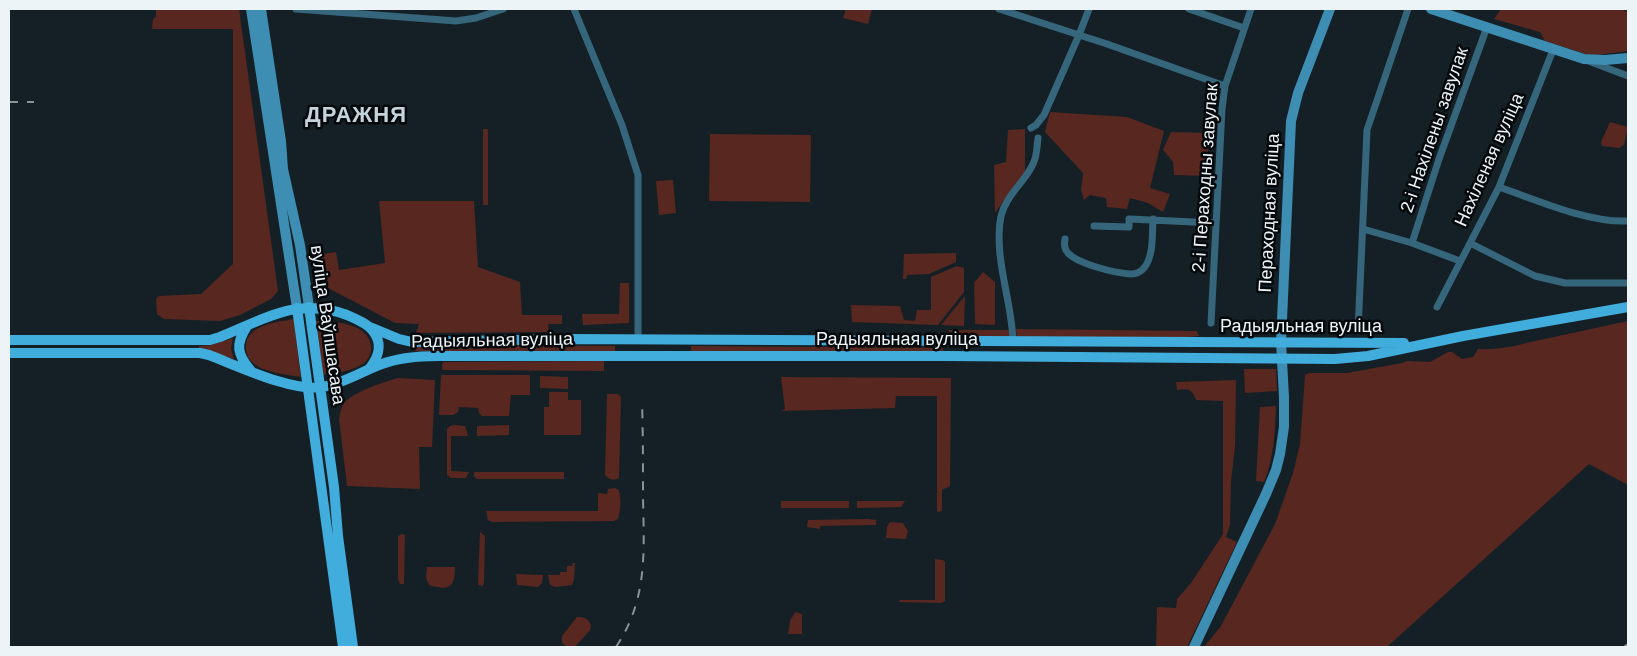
<!DOCTYPE html>
<meta charset="utf-8">
<style>
body{margin:0}
#map{position:relative;width:1637px;height:656px;overflow:hidden;background:#142026;font-family:Arial,sans-serif}
canvas{display:block}
.frame{position:absolute;inset:0;border:10px solid #ecf4f8;pointer-events:none}
</style>
<div id="map">
<canvas width="1637" height="656"></canvas>
<div class="frame"></div>
</div>
<script>
const ctx = document.querySelector('canvas').getContext('2d');
ctx.lineJoin = 'round';
function fillPath(path, color) { ctx.fillStyle = color; ctx.fill(path, 'evenodd'); }
function strokePath(path, color, width, dash) { ctx.strokeStyle = color; ctx.lineWidth = width; ctx.lineCap = dash ? 'butt' : 'round'; ctx.setLineDash(dash || []); ctx.stroke(path); }
function drawText(font, color, halo, rows, align = 'center') {
  ctx.font = font + ' Arial,sans-serif'; ctx.lineWidth = 5; ctx.setLineDash([]); ctx.textBaseline = 'middle'; ctx.strokeStyle = halo; ctx.fillStyle = color; for (const [text, x, y, turn = 0] of rows) {
    ctx.save(); ctx.translate(x, y); ctx.rotate((+turn || 0) * Math.PI / 180); ctx.textAlign = isNaN(turn) ? turn : align; if (halo) ctx.strokeText(text, 0, 0); ctx.fillText(text, 0, 0); ctx.restore();
  }
}
fillPath(new Path2D(`
 M 156,9 L 239,9 L 278,291 L 271,299 L 240,315 L 220,321 L 164,319 L 157,314 L 156,299 L 159,296 L 201,294 L 233,264 L 233,29 L 152,29 L 153,19 L 156,17 Z
 M 846,9 L 872,9 L 868,24 L 843,18 Z
 M 1501,9 L 1620,9 L 1628,12 L 1628,51 L 1597,55 L 1586,54 L 1545,41 L 1540,32 L 1494,19 Z
 M 1050,112 L 1127,117 L 1164,131 L 1150,188 L 1170,194 L 1163,212 L 1148,203 L 1130,198 L 1127,209 L 1107,207 L 1106,198 L 1090,195 L 1084,200 L 1081,190 L 1083,173 L 1045,132 Z
 M 1610,122 L 1628,127 L 1624,145 L 1619,148 L 1602,146 L 1601,142 Z
 M 483,129 L 488,129 L 488,205 L 483,205 Z
 M 1025,129 L 1025,171 L 995,213 L 994,165 L 1006,162 L 1008,130 Z
 M 1171,132 L 1209,133 L 1207,176 L 1174,175 L 1173,162 L 1163,150 Z
 M 710,134 L 811,135 L 810,202 L 709,201 Z
 M 673,180 L 676,213 L 659,215 L 656,181 Z
 M 379,201 L 474,201 L 478,267 L 520,282 L 522,315 L 562,315 L 562,324 L 548,324 L 549,332 L 416,333 L 419,324 L 395,323 L 324,286 L 319,253 L 323,254 L 336,252 L 339,270 L 385,263 Z
 M 956,253 L 956,262 L 929,274 L 907,275 L 906,279 L 903,279 L 904,254 Z
 M 957,266 L 964,268 L 964,292 L 938,325 L 852,322 L 851,305 L 900,306 L 904,320 L 915,321 L 917,310 L 931,310 L 931,277 Z
 M 983,272 L 995,282 L 995,325 L 975,324 L 974,283 Z
 M 620,283 L 629,283 L 629,323 L 583,325 L 582,314 L 619,314 Z
 M 965,296 L 964,326 L 941,325 Z
 M 294,319 L 301,377 C 288,375 263,372 253,363 C 248,359 245,351 246,345 C 247,325 278,322 294,319 Z
 M 316,321 C 333,321 369,323 371,346 C 372,352 369,359 364,363 C 353,371 336,373 323,375 Z
 M 1628,321 L 1628,485 L 1589,464 L 1387,647 L 1204,647 L 1221,626 L 1275,524 L 1293,473 L 1300,444 L 1305,375 L 1309,373 L 1347,373 L 1402,363 L 1407,361 L 1430,362 L 1448,352 L 1452,352 L 1462,359 L 1473,357 L 1478,349 C 1490,350 1514,347 1526,343 Z
 M 1016,329 L 1197,331 L 1199,336 L 1182,338 L 1017,337 Z
 M 949,330 L 1011,330 L 1010,336 L 1006,338 L 949,337 Z
 M 233,338 L 231,349 L 234,359 L 199,348 L 199,346 L 211,345 Z
 M 415,345 L 615,346 L 615,351 L 415,351 Z
 M 691,346 L 943,348 L 943,353 L 691,352 Z
 M 604,361 L 604,371 L 442,370 L 442,364 L 444,362 Z
 M 1244,369 L 1276,369 L 1277,391 L 1245,393 Z
 M 441,375 L 530,375 L 530,395 L 511,395 L 509,416 L 482,416 L 479,413 L 478,408 L 459,407 L 458,412 L 453,415 L 439,415 Z
 M 540,376 L 568,377 L 568,389 L 540,388 Z
 M 781,377 L 951,378 L 950,486 L 942,490 L 942,511 L 937,512 L 937,396 L 896,396 L 895,408 L 781,411 L 785,409 Z
 M 398,378 L 435,380 L 432,447 L 419,447 L 420,489 L 347,486 L 339,419 C 340,413 341,408 344,403 C 353,392 384,382 398,378 Z
 M 1236,380 L 1235,445 L 1231,482 L 1230,524 L 1226,537 L 1237,542 L 1187,647 L 1156,647 L 1157,607 L 1176,608 L 1177,599 L 1191,583 L 1223,534 L 1223,401 L 1196,400 C 1193,389 1187,388 1177,390 L 1176,382 Z
 M 549,392 L 568,392 L 568,400 L 581,400 L 581,435 L 544,435 L 544,407 L 549,407 Z
 M 607,394 L 618,394 L 621,397 L 619,478 C 613,481 610,480 605,475 Z
 M 1276,406 C 1275,432 1274,458 1264,482 L 1256,481 L 1260,407 Z
 M 455,425 L 465,426 L 468,436 L 451,436 L 451,471 L 469,472 L 466,478 L 451,478 L 447,475 L 447,429 L 450,426 Z
 M 509,425 L 509,435 L 477,436 L 477,426 Z
 M 474,472 L 564,472 L 564,479 L 477,479 L 474,476 Z
 M 615,488 L 619,490 C 621,500 621,509 618,519 L 614,521 L 492,522 L 488,520 L 486,511 L 598,511 L 598,493 L 607,494 L 608,489 Z
 M 781,501 L 849,501 L 849,508 L 781,508 Z
 M 857,501 L 905,501 L 901,507 L 857,508 Z
 M 868,519 L 876,520 L 876,525 L 820,526 L 820,529 L 807,527 L 808,520 Z
 M 890,522 L 903,523 L 908,531 L 906,539 L 886,538 L 887,527 Z
 M 480,532 L 485,536 L 484,582 L 483,586 L 478,585 Z
 M 402,534 L 405,535 L 404,584 L 400,584 L 398,579 L 398,536 Z
 M 935,559 L 943,560 L 945,562 L 945,601 L 941,603 L 899,602 L 900,600 L 935,600 Z
 M 573,563 L 575,563 L 574,580 L 572,585 L 555,587 L 550,585 L 548,575 L 560,575 L 560,572 L 567,572 L 567,566 L 572,566 Z
 M 427,567 L 455,567 C 455,588 449,591 429,585 L 426,578 Z
 M 516,574 L 543,575 L 542,583 L 538,587 L 517,585 Z
 M 795,612 L 802,614 L 802,634 L 788,634 L 790,621 Z
 M 577,617 C 584,617 588,618 591,625 L 590,630 L 575,647 L 567,647 L 562,643 L 562,636 Z`), '#572720');
strokePath(new Path2D(`
 M 296,9 L 456,21 L 476,18 L 503,9
 M 574,9 L 622,125 L 638,175 L 638,340
 M 999,9 L 1107,44 L 1225,86
 M 1189,9 L 1244,28
 M 1591,62 L 1628,76
 M 1031,128 L 1036,125 L 1044,115 L 1079,35 L 1089,9
 M 1499,187 C 1537,200 1588,223 1628,221
 M 1094,226 L 1129,227 L 1129,219 L 1215,223
 M 1363,229 L 1412,243 L 1460,261
 M 1065,239 C 1064,244 1064,249 1068,253 C 1078,264 1115,273 1130,274 C 1135,274 1141,272 1144,268 C 1154,256 1152,234 1153,219
 M 1412,243 L 1439,159 L 1487,27
 M 1470,243 L 1535,276 L 1565,283 L 1628,283
 M 1437,307 L 1499,187 L 1553,50
 M 1211,323 L 1222,109 L 1225,86 L 1251,9
 M 1358,331 L 1367,130 L 1408,9
 M 1013,341 C 1012,301 993,256 1001,216 C 1006,195 1025,182 1033,164 C 1037,157 1037,146 1038,138`), '#36667c', 7);
strokePath(new Path2D(`
 M 251,9 L 297,308
 M 261,9 L 281,141 L 283,169 L 300,245 L 309,307
 M 1431,9 L 1584,59 L 1605,60 L 1628,58
 M 1194,647 L 1266,494 L 1276,470 L 1280,454 L 1284,427 L 1284,397 L 1281,342 L 1291,121 L 1298,93 L 1330,9`), '#3d8eb2', 10);
strokePath(new Path2D(`
 M 309,307 L 334,487 L 338,536 L 353,647
 M 297,308 L 343,647
 M 247,326 C 235,345 237,354 251,371
 M 370,327 L 399,339 L 412,342 L 565,339 L 1404,343
 M 9,340 L 210,340 L 220,337 C 265,319 298,296 347,315 C 356,319 367,323 373,331 C 383,344 379,356 370,368
 M 9,353 L 200,353 L 209,355 C 238,366 292,392 322,387 C 343,384 362,371 382,364 C 401,357 419,356 438,356 L 945,356 L 1335,359 L 1368,356 L 1463,336 L 1628,307`), '#40addc', 10);
strokePath(new Path2D(`
 M 9,102 L 34,102
 M 616,647 C 648,599 644,552 643,497 C 643,465 643,433 642,402
 M 1624,647 L 1628,644`), '#899297', 2, [9, 9]);
drawText('18px', '#ecf4f8', '#05090b', [
 ["2-і Нахілены завулак",1435,130,-71],
 ["Нахіленая вуліца",1490,160,-66],
 ["2-і Пераходны завулак",1206,178,-86],
 ["Пераходная вуліца",1270,213,-87],
 ["вуліца Ваўпшасава",327,325,82],
 ["Радыяльная вуліца",1301,327],
 ["Радыяльная вуліца",897,340],
 ["Радыяльная вуліца",492,341,-1]
]);
ctx.letterSpacing = '1px';
drawText('bold 22px', '#c5d4dc', '#05090b', [
 ["ДРАЖНЯ",356,116]
]);
ctx.letterSpacing = '0px';
</script>
